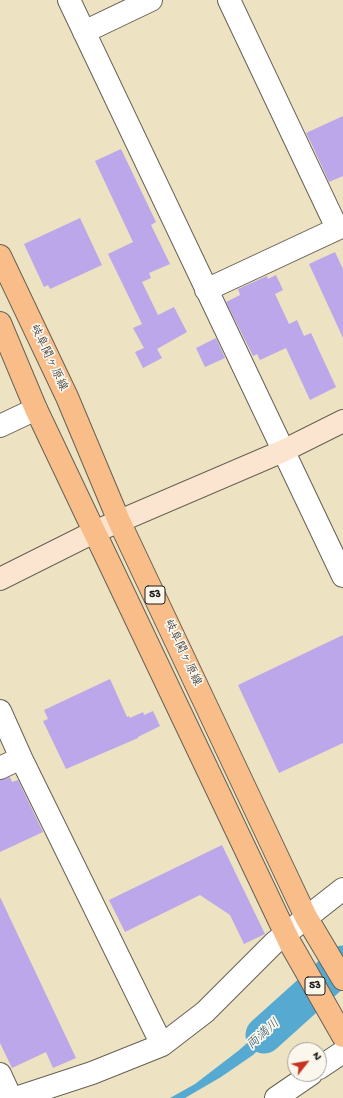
<!DOCTYPE html>
<meta charset="utf-8">
<style>
body{margin:0}
#map{position:relative;width:343px;height:1098px;overflow:hidden;background:#ede2c1;font-family:"Gochi Hand",sans-serif}
canvas{display:block}
.north{position:absolute;left:287px;top:1042px;width:40px;height:40px;box-sizing:border-box;background:#fbf7ec;border:1px solid #a29f99;border-radius:50%;rotate:59deg;font-size:11px;font-weight:700;line-height:16px;text-align:center;color:#1c1c1c}
.north::after{content:'';display:block;margin:auto;width:14px;height:18px;background:#c8321e;clip-path:polygon(50% 0,100% 100%,50% 72%,0 100%)}
</style>
<div id="map">
<canvas width="343" height="1098"></canvas>
<div class="north">N</div>
</div>
<script>
const ctx = document.querySelector('canvas').getContext('2d');
ctx.lineJoin = 'round';
function fillPath(path, color) { ctx.fillStyle = color; ctx.fill(path, 'evenodd'); }
function strokePath(path, color, width, dash) { ctx.strokeStyle = color; ctx.lineWidth = width; ctx.lineCap = dash ? 'butt' : 'round'; ctx.setLineDash(dash || []); ctx.stroke(path); }
function drawText(font, color, halo, rows, align = 'center') {
  ctx.font = font + ' "Gochi Hand","Klee One",sans-serif'; ctx.lineWidth = 3.5; ctx.setLineDash([]); ctx.textBaseline = 'middle'; ctx.strokeStyle = halo; ctx.fillStyle = color; for (const [text, x, y, turn = 0] of rows) {
    ctx.save(); ctx.translate(x, y); ctx.rotate((+turn || 0) * Math.PI / 180); ctx.textAlign = isNaN(turn) ? turn : align; if (halo) ctx.strokeText(text, 0, 0); ctx.fillText(text, 0, 0); ctx.restore();
  }
}
fillPath(new Path2D(`
 M 298,993 L 304,1007 L 253,1055 L 221,1077 L 185,1098 L 170,1098 L 195,1084 L 238,1051 L 293,1003 Z`), '#56aad2');
strokePath(new Path2D(`
 M 264,1035 L 343,964`), '#56aad2', 37);
fillPath(new Path2D(`
 M 343,116 L 343,176 L 329,182 L 313,147 L 306,133 Z
 M 121,149 L 156,222 L 151,225 L 170,264 L 149,273 L 151,278 L 142,282 L 158,315 L 174,307 L 187,332 L 157,349 L 162,358 L 143,368 L 135,352 L 144,348 L 133,328 L 142,324 L 108,254 L 133,242 L 95,161 Z
 M 80,218 L 102,265 L 50,289 L 48,285 L 44,287 L 24,244 Z
 M 335,252 L 343,269 L 343,338 L 309,264 Z
 M 276,275 L 283,290 L 275,294 L 289,324 L 297,320 L 304,336 L 311,333 L 336,387 L 310,400 L 286,348 L 260,360 L 257,354 L 253,356 L 226,302 L 240,295 L 238,289 L 267,276 L 268,279 Z
 M 216,338 L 225,358 L 205,367 L 196,348 Z
 M 343,635 L 343,743 L 279,773 L 238,685 Z
 M 110,679 L 127,717 L 129,716 L 130,718 L 143,712 L 144,715 L 153,711 L 160,726 L 138,737 L 138,738 L 66,769 L 43,721 L 48,719 L 44,710 Z
 M 10,777 L 12,782 L 18,780 L 43,832 L 0,852 L 0,780 Z
 M 222,845 L 265,934 L 244,944 L 230,915 L 200,895 L 125,932 L 109,900 Z
 M 0,897 L 76,1058 L 53,1068 L 46,1052 L 12,1068 L 0,1043 Z`), '#bca7ea');
const street = new Path2D(`
 M 69,0 L 343,576
 M 229,0 L 337,228
 M 84,32 L 151,0
 M 206,290 L 343,226
 M 0,426 L 36,409
 M 0,711 L 21,758 L 162,1045
 M 0,768 L 21,758
 M 319,1068 L 343,1052
 M 0,1074 L 11,1098
 M 16,1098 L 92,1073 L 162,1045 L 205,1012 L 274,943 L 343,889
 M 276,1098 L 311,1074`);
const secondary = new Path2D(`
 M 0,579 L 94,532 L 283,451 L 343,421`);
const primary = new Path2D(`
 M 0,256 L 67,397 L 119,521 L 306,917 L 343,979
 M 0,323 L 36,409 L 290,943 L 343,1036`);
strokePath(street, '#656156', 24);
strokePath(secondary, '#656156', 24);
strokePath(primary, '#656156', 24);
strokePath(street, '#fff', 22);
strokePath(secondary, '#fce5d0', 22);
strokePath(primary, '#f8bd89', 22);
for (const [x, y, w] of [
 [155,595,20],
 [315,986,20]
]) { const box = new Path2D(); box.roundRect(x - w / 2, y - 9, w, 18, 3); ctx.fillStyle = '#fbf7ec'; ctx.fill(box); strokePath(box, '#1c1c1c', 1); }
drawText('bold 11px', '#1c1c1c', null, [
 ["53",155,595],
 ["53",315,986]
]);
drawText('12px', '#1c1c1c', '#fbf7ec', [
 ["岐阜関ヶ原線",48,358,65],
 ["岐阜関ヶ原線",182,653,65]
]);
drawText('italic 13px', '#365c6e', '#fbf7ec', [
 ["両満川",264,1035,-42]
]);
</script>
